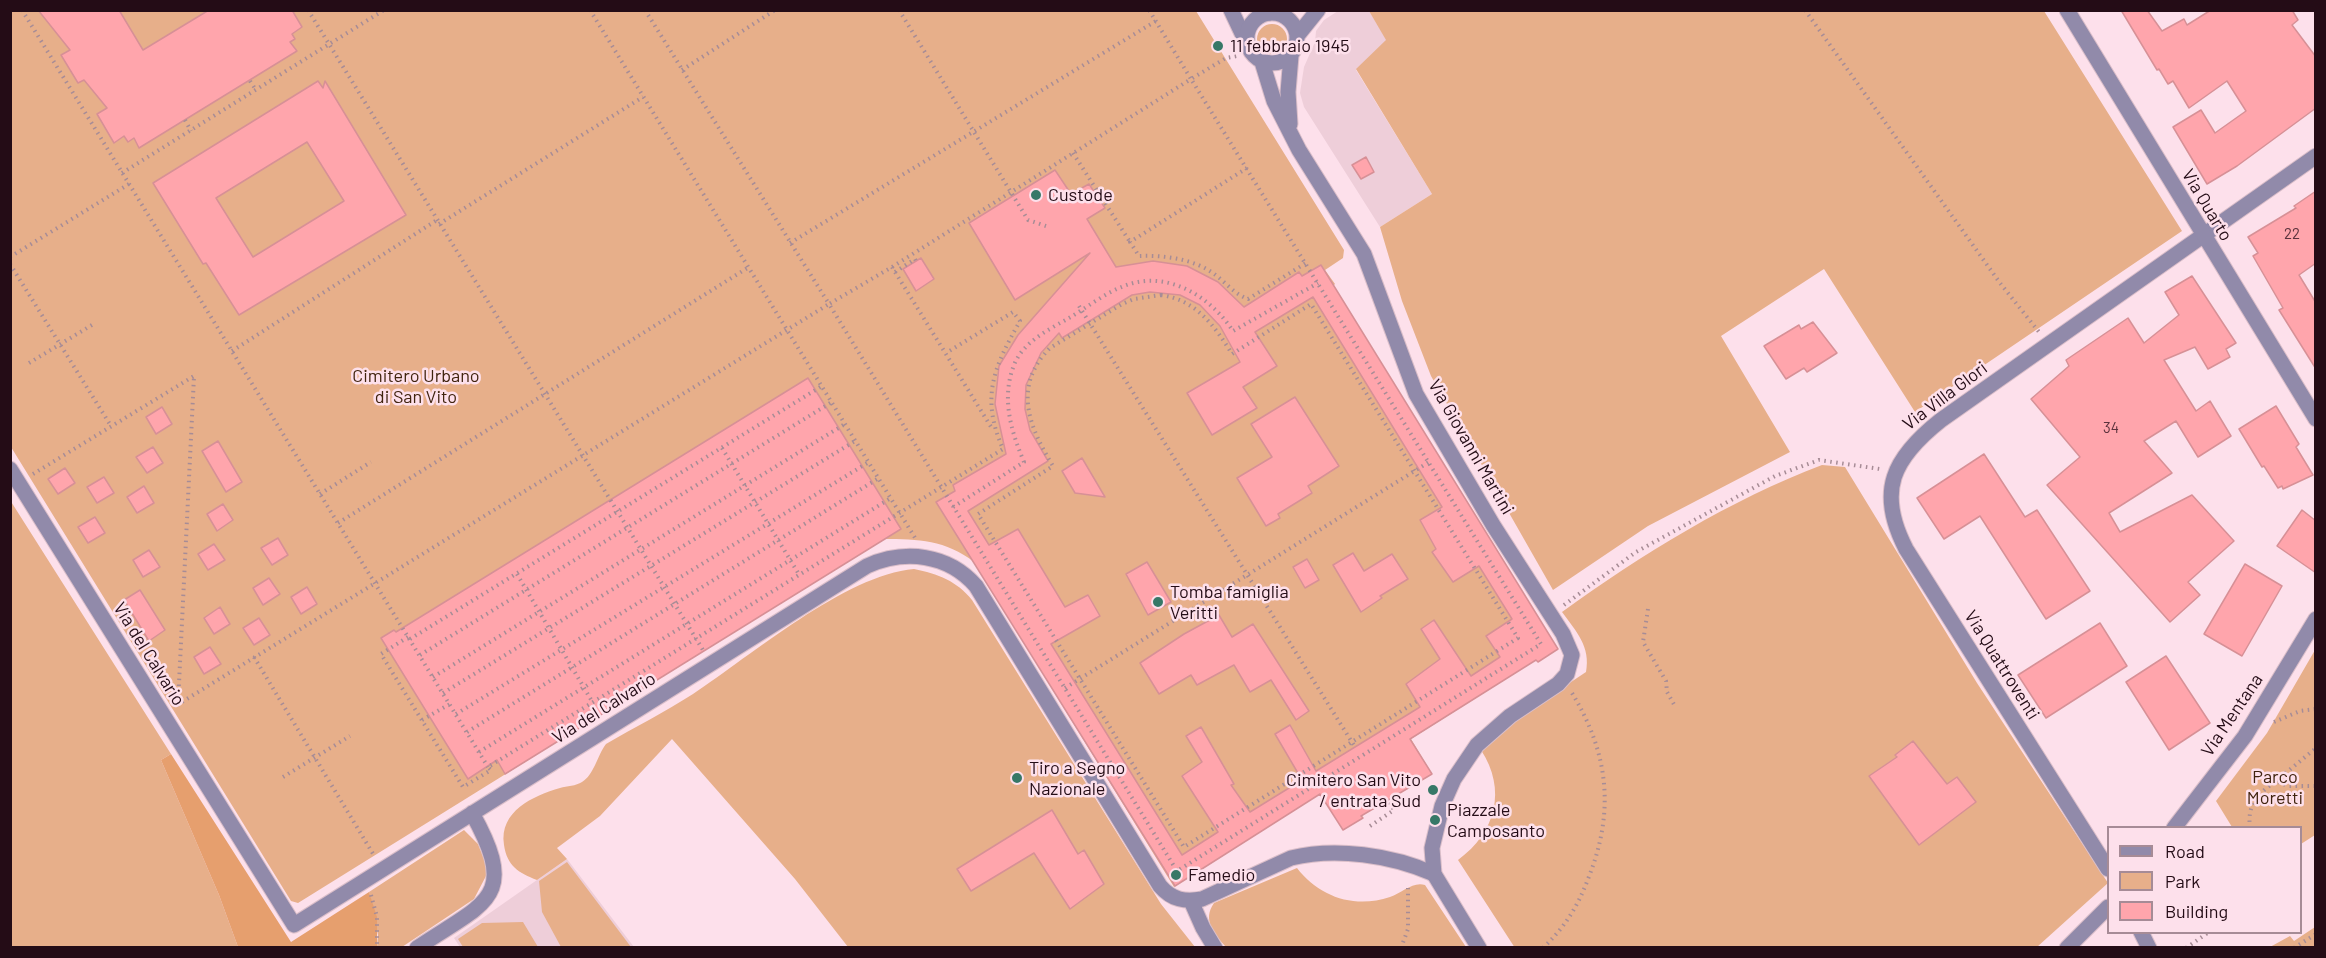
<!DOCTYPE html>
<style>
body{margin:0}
#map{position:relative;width:2326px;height:958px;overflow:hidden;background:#fde0eb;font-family:Barlow,sans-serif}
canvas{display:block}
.frame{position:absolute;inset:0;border:12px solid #240c16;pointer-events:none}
.legend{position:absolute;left:2107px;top:826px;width:195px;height:108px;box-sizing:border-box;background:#fde0eb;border:2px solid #a68b96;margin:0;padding:8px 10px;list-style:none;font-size:18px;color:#240c16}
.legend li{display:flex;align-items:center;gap:12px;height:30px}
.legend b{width:30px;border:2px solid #a68b96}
</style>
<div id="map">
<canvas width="2326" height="958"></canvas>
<div class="frame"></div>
<ul class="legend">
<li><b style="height:8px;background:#918aaa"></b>Road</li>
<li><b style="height:16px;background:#e7af8a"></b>Park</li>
<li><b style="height:16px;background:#ffa5ac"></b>Building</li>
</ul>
</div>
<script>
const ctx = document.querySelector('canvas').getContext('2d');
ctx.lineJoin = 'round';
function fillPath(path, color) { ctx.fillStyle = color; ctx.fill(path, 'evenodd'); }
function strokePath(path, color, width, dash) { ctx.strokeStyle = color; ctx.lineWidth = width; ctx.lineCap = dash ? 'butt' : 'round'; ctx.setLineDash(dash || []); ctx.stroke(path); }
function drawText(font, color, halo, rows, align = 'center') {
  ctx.font = font + ' Barlow,sans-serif'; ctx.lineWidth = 5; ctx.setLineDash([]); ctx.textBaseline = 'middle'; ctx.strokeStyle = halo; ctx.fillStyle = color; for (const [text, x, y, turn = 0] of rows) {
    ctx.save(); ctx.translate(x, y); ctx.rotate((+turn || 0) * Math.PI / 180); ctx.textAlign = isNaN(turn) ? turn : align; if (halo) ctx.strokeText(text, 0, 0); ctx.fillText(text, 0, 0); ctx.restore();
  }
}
fillPath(new Path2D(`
 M 1338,11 L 1369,11 L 1387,40 L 1356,70 L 1432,194 L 1380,227 L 1304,107 L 1300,93 L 1304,67 L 1315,42 L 1316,31 L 1324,20 Z
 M 567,859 L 634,947 L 460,947 L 454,938 Z`), '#eeced9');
fillPath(new Path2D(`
 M 11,11 L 1196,11 L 1344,250 L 1343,258 L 1325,270 L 1335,284 L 1333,286 L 1558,649 L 1538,662 L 1536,660 L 1411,739 L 1432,774 L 1412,787 L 1410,786 L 1362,815 L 1363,818 L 1343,830 L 1320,794 L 1174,887 L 974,562 C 946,540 918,539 884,539 L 298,903 L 291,901 L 11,447 Z
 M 1369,11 L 2044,11 L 2182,231 L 1915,412 L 1824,269 L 1721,336 L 1790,452 L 1648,526 L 1553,590 L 1431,376 L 1402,301 L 1380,227 L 1432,194 L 1356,69 L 1386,40 Z
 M1257 39a15 15 0 1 1 30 0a15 15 0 1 1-30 0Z
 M 1822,465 L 1845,467 L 1977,683 L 2108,883 L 2037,947 L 1515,948 L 1458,860 C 1496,832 1507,790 1481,750 L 1508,724 L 1586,672 C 1591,647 1576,631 1562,612 C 1642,554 1730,500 1822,465 Z
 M 10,500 L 171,754 L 161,760 L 219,895 L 238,947 L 11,947 Z
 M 914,569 C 938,574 957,581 972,600 L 1161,904 L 1195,947 L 848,947 L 795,879 L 672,739 L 600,816 L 557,848 L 567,859 L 537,880 C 519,873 507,866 504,845 C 499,811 533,796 560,788 C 567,786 576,786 582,782 C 594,775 597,756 606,744 C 635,727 665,712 693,694 C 752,655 845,575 914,569 Z
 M 2315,650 L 2315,835 L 2301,844 L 2300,828 L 2232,827 L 2216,801 L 2267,733 Z
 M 464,830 L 478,844 L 486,864 L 486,876 L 474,899 L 402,947 L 377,947 L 378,935 L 369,892 Z
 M 567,862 L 631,947 L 561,947 L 542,912 L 539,881 Z
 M 1297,868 C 1319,897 1355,909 1390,897 C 1402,893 1413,881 1425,885 L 1466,947 L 1226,947 C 1214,934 1202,920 1214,903 Z
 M 523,922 L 538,947 L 463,947 L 458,939 L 482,923 Z
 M 2315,927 L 2315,947 L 2270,947 L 2290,936 L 2294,941 Z`), '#e7af8a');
fillPath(new Path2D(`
 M 171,754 L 291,942 L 369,892 L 377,917 L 377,947 L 238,947 L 219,895 L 161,760 Z`), '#e69f6e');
const building = new Path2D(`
 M 38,10 L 119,10 L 143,50 L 209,10 L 292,10 L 302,27 L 292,34 L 295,39 L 290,42 L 297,51 L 139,148 L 134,138 L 128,142 L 124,136 L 114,143 L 97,114 L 107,108 L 84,80 L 78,83 L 61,55 L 70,50 Z
 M 2121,10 L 2147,10 L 2162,31 L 2184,19 L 2187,25 L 2211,10 L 2292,10 L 2298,20 L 2292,25 L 2316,57 L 2316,108 L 2237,166 L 2207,184 L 2173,127 L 2201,110 L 2215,133 L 2246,111 L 2227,81 L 2189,108 L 2173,81 L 2168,84 L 2159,69 L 2157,70 Z
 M 318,81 L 323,88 L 325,81 L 406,215 L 239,315 L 206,263 L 203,264 L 153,183 ZM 307,142 L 344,201 L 253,257 L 216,198 Z
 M 1366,157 L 1374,172 L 1361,179 L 1352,165 Z
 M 1055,170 L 1071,194 L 1089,184 L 1105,208 L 1087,219 L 1116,267 L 1153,261 L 1187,266 L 1218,282 L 1244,307 L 1299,272 L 1302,276 L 1321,265 L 1558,649 L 1538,662 L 1536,660 L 1410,739 L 1432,774 L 1361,816 L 1363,818 L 1343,830 L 1320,794 L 1175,886 L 936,502 L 955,491 L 953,485 L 1006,454 L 995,404 L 999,366 L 1018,335 L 1090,253 L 1015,300 L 969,223 ZM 1150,292 L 1180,295 L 1200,305 L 1220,326 L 1240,362 L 1187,393 L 1212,435 L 1257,408 L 1243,387 L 1277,366 L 1255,332 L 1313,297 L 1442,507 L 1420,520 L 1436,549 L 1432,552 L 1453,582 L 1479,566 L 1512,619 L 1486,636 L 1500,657 L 1471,676 L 1434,620 L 1421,629 L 1440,659 L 1406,684 L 1420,707 L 1316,771 L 1290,725 L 1275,734 L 1302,780 L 1250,812 L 1231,785 L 1234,784 L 1201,727 L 1186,736 L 1202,762 L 1182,776 L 1218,832 L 1182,855 L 1051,644 L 1100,616 L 1088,595 L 1065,607 L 1018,529 L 989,545 L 968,511 L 1048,461 L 1030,430 L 1025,409 L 1026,385 L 1041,353 L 1059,333 L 1062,338 L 1132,295 Z
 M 2316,191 L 2316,263 L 2299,275 L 2316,303 L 2316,369 L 2279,310 L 2283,308 L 2253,256 L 2258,253 L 2248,237 L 2296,208 L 2294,206 Z
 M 921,258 L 934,279 L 916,291 L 903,269 Z
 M 2192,276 L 2236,343 L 2226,349 L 2230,357 L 2208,369 L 2195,347 L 2164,360 L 2196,411 L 2210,401 L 2231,436 L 2198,457 L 2176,421 L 2144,441 L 2172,473 L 2109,513 L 2120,532 L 2192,495 L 2234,541 L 2188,582 L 2200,595 L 2170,622 L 2047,485 L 2080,457 L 2031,399 L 2069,366 L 2066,360 L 2128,318 L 2144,343 L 2179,315 L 2165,292 Z
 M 1813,322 L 1837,353 L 1807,372 L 1804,368 L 1786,379 L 1764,346 L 1799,325 L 1801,329 Z
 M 808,378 L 901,529 L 505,774 L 497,760 L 468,779 L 381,638 L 394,630 L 396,632 Z
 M 1295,397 L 1339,466 L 1308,486 L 1312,493 L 1278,514 L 1280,518 L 1266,526 L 1237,478 L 1272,457 L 1251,424 Z
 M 2276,406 L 2299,444 L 2296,447 L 2313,475 L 2283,489 L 2282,486 L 2278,488 L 2264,466 L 2262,467 L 2239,429 Z
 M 162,407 L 172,424 L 156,434 L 146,417 Z
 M 218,441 L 242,482 L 226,492 L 202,451 Z
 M 153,447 L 163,463 L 147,473 L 136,457 Z
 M 1984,454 L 2025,517 L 2037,510 L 2090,591 L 2046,619 L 1980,516 L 1944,539 L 1917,498 Z
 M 1082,458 L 1105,497 L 1075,493 L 1062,471 Z
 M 65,468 L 75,483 L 58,494 L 48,479 Z
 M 104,477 L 114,493 L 97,503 L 87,487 Z
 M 144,486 L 154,503 L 137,513 L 127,497 Z
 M 223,504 L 233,520 L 217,531 L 207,514 Z
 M 2302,510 L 2316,521 L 2316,573 L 2277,546 Z
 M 95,517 L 105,533 L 88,543 L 78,527 Z
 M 278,538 L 288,555 L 272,565 L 261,548 Z
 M 214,544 L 225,560 L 208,570 L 198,554 Z
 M 149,550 L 160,567 L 143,577 L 133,560 Z
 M 1353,553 L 1364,571 L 1392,554 L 1408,579 L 1380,596 L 1382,598 L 1361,612 L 1333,565 Z
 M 1307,559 L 1319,580 L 1305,588 L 1293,567 Z
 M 1147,562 L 1171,602 L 1148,615 L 1126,574 Z
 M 2245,564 L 2282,586 L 2242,656 L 2204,634 Z
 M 269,578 L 280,594 L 263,605 L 253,588 Z
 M 307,587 L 317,604 L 301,614 L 291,597 Z
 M 140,590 L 165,630 L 149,641 L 124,600 Z
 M 220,607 L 230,624 L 214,634 L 204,618 Z
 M 1219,615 L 1232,637 L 1253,624 L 1309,711 L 1296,720 L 1271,680 L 1250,692 L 1234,665 L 1197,685 L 1191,675 L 1159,694 L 1140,663 L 1184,634 Z
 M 259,618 L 270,635 L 254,645 L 243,628 Z
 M 2100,623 L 2127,666 L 2046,718 L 2018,675 Z
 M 210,647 L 221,664 L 204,674 L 194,657 Z
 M 2166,656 L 2210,723 L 2169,750 L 2126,682 Z
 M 1913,741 L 1947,784 L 1957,777 L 1976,802 L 1919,845 L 1869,776 L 1897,757 L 1895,755 Z
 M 1052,810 L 1078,854 L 1084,850 L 1104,884 L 1070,909 L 1034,853 L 971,891 L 957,869 Z`);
fillPath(building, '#ffa5ac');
strokePath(building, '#d79096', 1.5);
const minor = new Path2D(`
 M 1231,10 L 1248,46
 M 1265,10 L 1269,13
 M 10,469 L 294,925 L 867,566 C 905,549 948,554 976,586 L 1160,886 C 1172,900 1185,902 1202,899 L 1291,858 C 1335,847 1392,855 1434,874
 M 2108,869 L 1906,549 C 1876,491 1893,458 1941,420 L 2316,156
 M 1191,901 L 1203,928 L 1215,948
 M 2141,932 L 2149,948
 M 417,948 C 485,902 520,899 472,813`);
const tertiary = new Path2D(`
 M 2067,10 L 2316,419
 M1247 38a25 25 0 1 1 50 0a25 25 0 1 1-50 0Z
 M 1297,36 L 1318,10
 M 1262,62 L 1274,101 L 1299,150 L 1364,254 L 1416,394 L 1493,525 L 1563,634 L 1572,655 L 1567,674 L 1558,684 L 1510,716 L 1477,745 L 1454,779 L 1442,806 L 1432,848 L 1434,874 L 1479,948
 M 1290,124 L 1288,92 L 1291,56
 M 2174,828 L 2245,736 L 2316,619
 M 2067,948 L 2108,907`);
strokePath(minor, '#dabec9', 17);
strokePath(tertiary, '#dabec9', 17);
strokePath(new Path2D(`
 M 22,10 L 488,767
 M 308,10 L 703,650
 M 590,10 L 917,541
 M 645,10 L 829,304 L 892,267 L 1191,79 L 1149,10
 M 899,10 L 1028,220 L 1046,226
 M 1805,10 L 2000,283 L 2039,332
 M 682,70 L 775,10
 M 250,81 L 256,90
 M 185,120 L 191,131
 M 1073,153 L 1130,242
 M 1247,168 L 1130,242 L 1139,256 C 1165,255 1196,259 1217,276 C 1227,284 1236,295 1248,299 L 1306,263
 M 122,173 L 384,10
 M 439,224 L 643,97
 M 790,243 L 1156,21
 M 10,257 L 129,184
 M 10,264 L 111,426
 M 892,267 L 993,430
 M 895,272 L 915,259 L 916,261
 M 1161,295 C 1196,300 1214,325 1232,354 L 1311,304 L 1518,638 L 1184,847 L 978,514 L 1053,466 C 1029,427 1012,386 1050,348 L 1122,304 L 1134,299 Z
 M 1079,306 L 1355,747
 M 232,351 L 437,220
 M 29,363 L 92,325
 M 722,448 L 800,576
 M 33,474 L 194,376
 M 320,494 L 371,462
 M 953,507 L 1024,462 C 1011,431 1001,398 1014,365 C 1023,342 1048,330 1069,318 C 1086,308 1105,293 1124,286 C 1167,269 1210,296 1233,331 L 1318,283
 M 338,523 L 749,267
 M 517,574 L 593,703
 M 1564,605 L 1636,552 L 1775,476 L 1819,460 L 1880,469
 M 1648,609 L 1643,642 L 1666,681 L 1667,692 L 1676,708
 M 408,637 L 381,654 L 463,787 L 491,770 L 488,767 L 1003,449 C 980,397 994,367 1020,321 L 1013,312 L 946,353
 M 410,639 L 822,386
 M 420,655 L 832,402
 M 254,657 L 375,857
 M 433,677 L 845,424
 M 1065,688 L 1429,462
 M 443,693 L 855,441
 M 178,704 L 194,376
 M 177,705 L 829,304 L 1177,871 L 1541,644 L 1191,79 L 1226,58 L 1237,56
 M 456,714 L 869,462
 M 422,720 L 450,704
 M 2274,722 L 2300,711 L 2316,709
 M 467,732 L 879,478
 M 479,752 L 891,498
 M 283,777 L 350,736
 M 2276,781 L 2316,748
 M 1370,826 L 1394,810 L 1387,799
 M 2250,828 C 2247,803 2258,794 2276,781 L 2288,786 L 2316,786
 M 371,895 L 377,917 L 377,948
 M 1401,948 L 1408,929 L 1408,888
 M 1543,948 C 1565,927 1578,906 1588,879 C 1615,812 1609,754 1572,693
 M 2186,948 L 2209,932
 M 2294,948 L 2316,934`), '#a78c96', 4, [1.5, 4.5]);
strokePath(minor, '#918aaa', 15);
strokePath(tertiary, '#918aaa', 15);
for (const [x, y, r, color] of [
 [1218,46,6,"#377867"],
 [1036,195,6,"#377867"],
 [1158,602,6,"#377867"],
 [1017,778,6,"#377867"],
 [1433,790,6,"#377867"],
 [1435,820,6,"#377867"],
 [1176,875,6,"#377867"]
]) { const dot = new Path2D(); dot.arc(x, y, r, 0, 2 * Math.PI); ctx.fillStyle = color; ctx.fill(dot); strokePath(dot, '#fde0eb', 2); }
drawText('15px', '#5b323c', null, [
 ["22",2292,234],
 ["34",2111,428]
]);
drawText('18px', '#240c16', '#fde0eb', [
 ["11 febbraio 1945",1230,46],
 ["Custode",1048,195],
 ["Tomba famiglia",1170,592],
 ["Veritti",1170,613],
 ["Tiro a Segno",1029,768],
 ["Nazionale",1029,789],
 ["Cimitero San Vito",1421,780,"right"],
 ["/ entrata Sud",1421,801,"right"],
 ["Piazzale",1447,810],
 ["Camposanto",1447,831],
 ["Famedio",1188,875]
], 'left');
drawText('18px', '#240c16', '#fde0eb', [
 ["Via Quarto",2207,205,59],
 ["Via Villa Glori",1945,396,-37],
 ["Via Giovanni Martini",1471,447,60],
 ["Via del Calvario",149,654,58],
 ["Via Quattroventi",2002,665,58],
 ["Via del Calvario",604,708,-32],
 ["Via Mentana",2232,715,-56]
]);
drawText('18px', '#40230e', '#fde0eb', [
 ["Cimitero Urbano",416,376],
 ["di San Vito",416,397],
 ["Parco",2275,777],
 ["Moretti",2275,798]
]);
</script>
